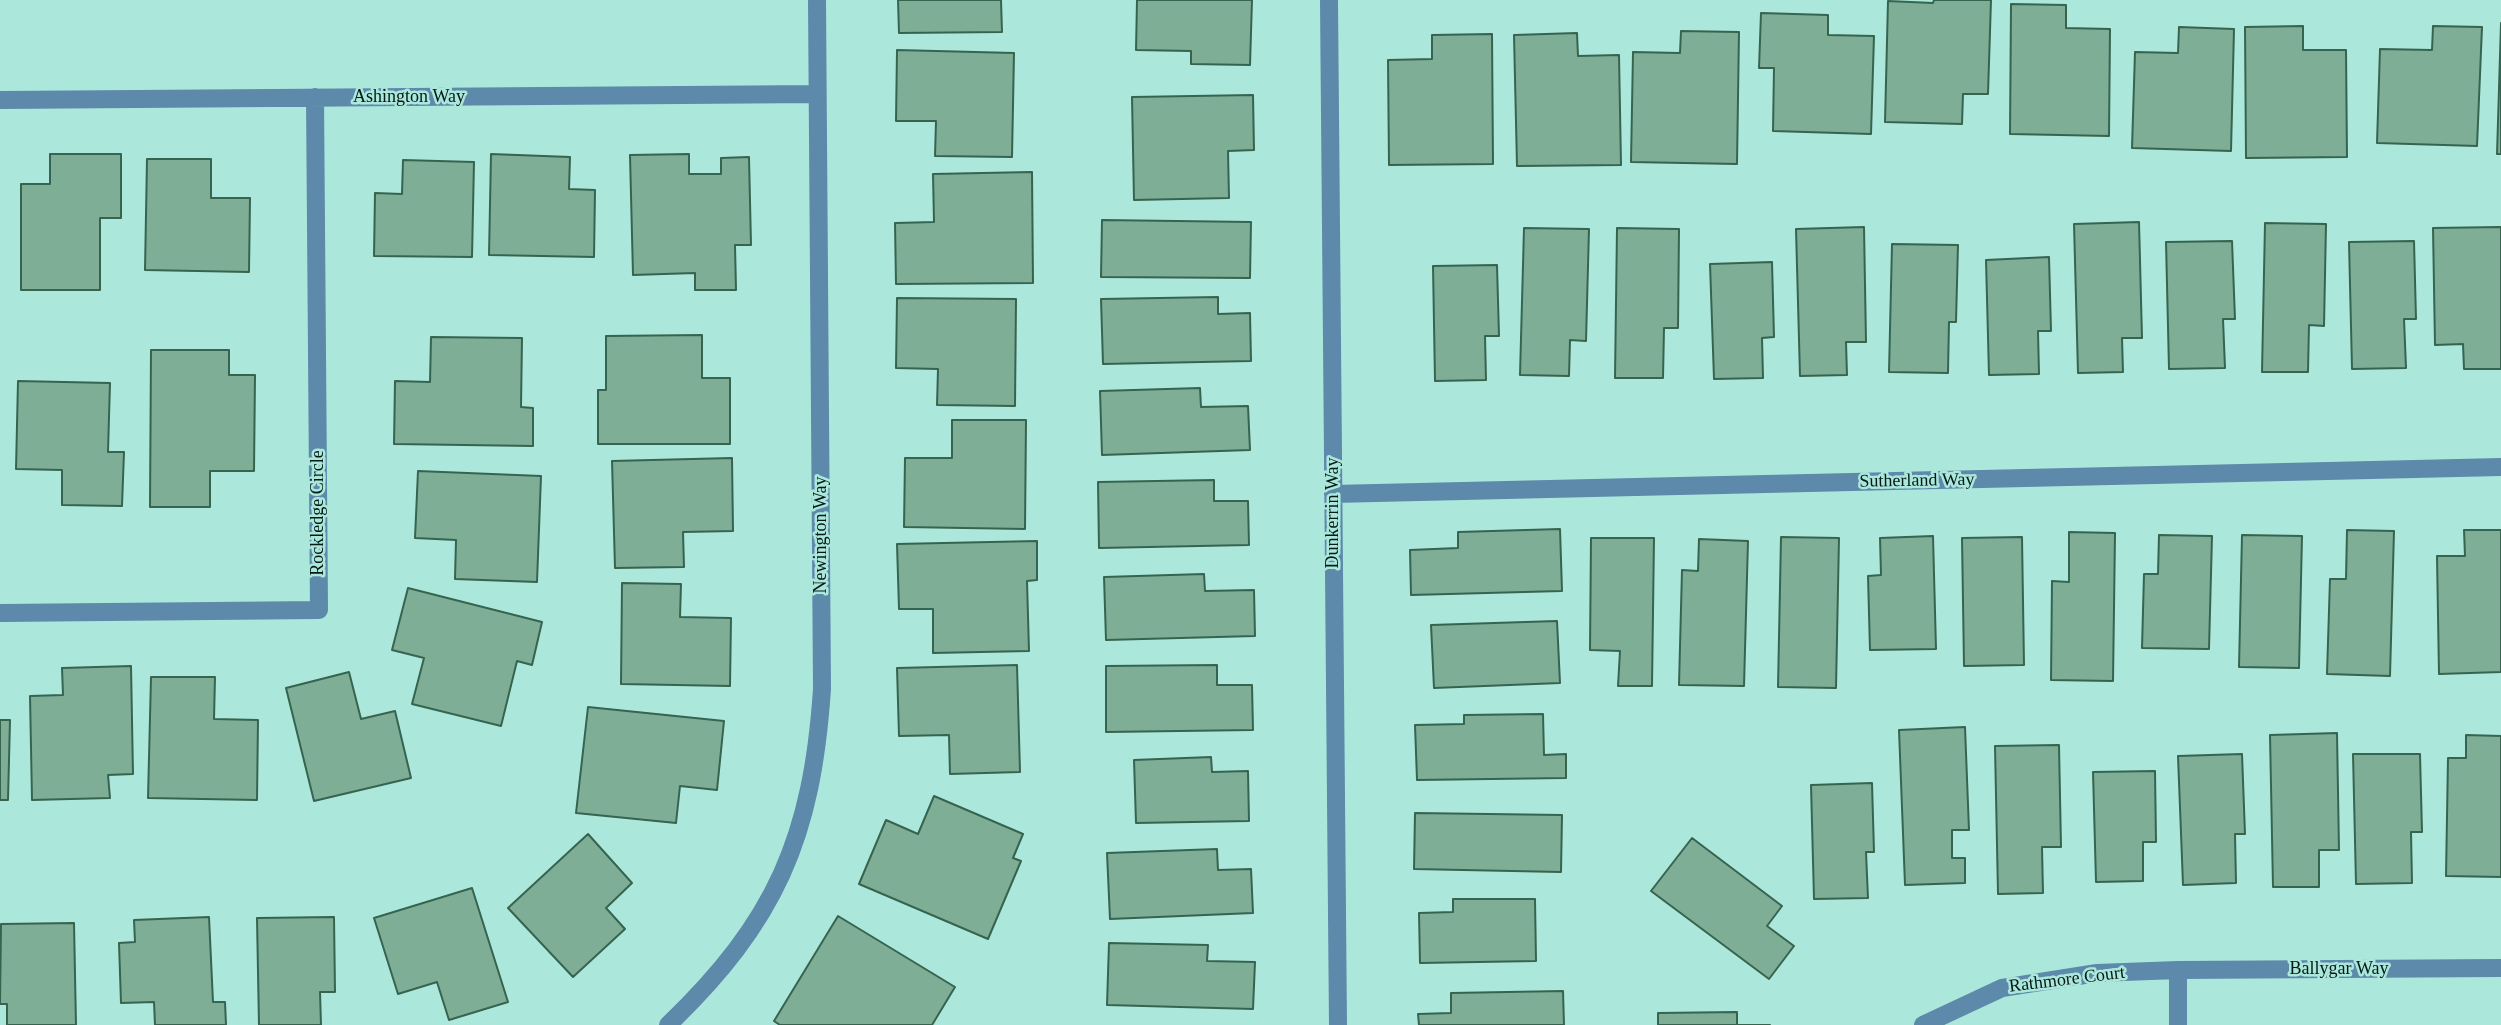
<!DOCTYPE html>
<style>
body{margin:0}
canvas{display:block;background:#ace7dc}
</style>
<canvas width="2501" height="1025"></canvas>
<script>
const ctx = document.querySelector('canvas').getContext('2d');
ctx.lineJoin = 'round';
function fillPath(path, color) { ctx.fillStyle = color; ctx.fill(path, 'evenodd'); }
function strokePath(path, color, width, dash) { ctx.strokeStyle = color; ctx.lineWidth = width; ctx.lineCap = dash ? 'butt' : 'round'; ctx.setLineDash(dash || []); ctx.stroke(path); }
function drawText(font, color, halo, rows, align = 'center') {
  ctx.font = font + ' "Times New Roman",serif'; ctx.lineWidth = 5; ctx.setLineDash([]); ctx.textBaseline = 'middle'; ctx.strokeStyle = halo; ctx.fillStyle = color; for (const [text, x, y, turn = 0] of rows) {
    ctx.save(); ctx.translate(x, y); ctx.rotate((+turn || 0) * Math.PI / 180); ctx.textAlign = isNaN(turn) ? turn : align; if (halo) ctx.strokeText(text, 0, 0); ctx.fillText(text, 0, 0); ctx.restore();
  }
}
const building = new Path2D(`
 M 898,0 L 1001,0 L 1002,32 L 899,33 Z
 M 1137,0 L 1252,0 L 1250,65 L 1191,64 L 1191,51 L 1136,50 Z
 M 1934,0 L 1991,0 L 1988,94 L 1963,94 L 1962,124 L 1885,122 L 1888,1 L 1933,3 Z
 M 2011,4 L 2066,5 L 2066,28 L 2110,29 L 2109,136 L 2010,134 Z
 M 1761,13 L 1828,15 L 1828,35 L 1874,36 L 1871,134 L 1773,131 L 1774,68 L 1759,68 Z
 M 2501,23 L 2501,154 L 2497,154 Z
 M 2303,26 L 2303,50 L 2346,50 L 2347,157 L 2246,158 L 2245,27 Z
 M 2433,26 L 2482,27 L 2477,146 L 2377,143 L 2380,49 L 2432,50 Z
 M 2179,27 L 2234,29 L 2231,151 L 2132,148 L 2135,52 L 2178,53 Z
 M 1681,31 L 1739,32 L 1737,164 L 1631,162 L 1633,52 L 1680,53 Z
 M 1577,33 L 1578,56 L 1619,55 L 1621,165 L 1517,166 L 1514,35 Z
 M 1492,34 L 1493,164 L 1389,165 L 1388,60 L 1432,59 L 1432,35 Z
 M 897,50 L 1014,53 L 1012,157 L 935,156 L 936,121 L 896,121 Z
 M 1253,95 L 1254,150 L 1228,151 L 1229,198 L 1134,200 L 1132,97 Z
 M 50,154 L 121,154 L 121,218 L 100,218 L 100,290 L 21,290 L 21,184 L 50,184 Z
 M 491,154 L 570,157 L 569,189 L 595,190 L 594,257 L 489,255 Z
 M 689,154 L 689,174 L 721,174 L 721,158 L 749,157 L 751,245 L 735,245 L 736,290 L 695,290 L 695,273 L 633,275 L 630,155 Z
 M 147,159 L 211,159 L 211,198 L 250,198 L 249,272 L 145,270 Z
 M 403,160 L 474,162 L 472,257 L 374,256 L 375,193 L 402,194 Z
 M 1032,172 L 1033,283 L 896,284 L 895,223 L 934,222 L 933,174 Z
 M 1102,220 L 1251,222 L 1250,278 L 1101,277 Z
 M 2139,222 L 2142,338 L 2122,338 L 2123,372 L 2078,373 L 2074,224 Z
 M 2265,223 L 2326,224 L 2324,326 L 2309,325 L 2308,372 L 2262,372 Z
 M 1864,227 L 1866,342 L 1846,342 L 1847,375 L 1800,376 L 1796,229 Z
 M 2501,227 L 2501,369 L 2464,369 L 2463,344 L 2435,345 L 2433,228 Z
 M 1524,228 L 1589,229 L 1586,341 L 1570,340 L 1569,376 L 1520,375 Z
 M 1617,228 L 1679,229 L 1678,328 L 1664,328 L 1663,378 L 1615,378 Z
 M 2232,241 L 2235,319 L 2223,319 L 2225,368 L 2169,369 L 2166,242 Z
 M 2414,241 L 2416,319 L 2404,319 L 2406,368 L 2352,369 L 2349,242 Z
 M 1892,244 L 1958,245 L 1956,322 L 1949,322 L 1948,373 L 1889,372 Z
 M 2049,257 L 2051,331 L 2038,331 L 2039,374 L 1989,375 L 1986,260 Z
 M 1772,262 L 1774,337 L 1762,338 L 1763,378 L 1714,379 L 1710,264 Z
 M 1497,265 L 1499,336 L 1485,336 L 1486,380 L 1435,381 L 1433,266 Z
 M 1218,297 L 1218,314 L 1250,313 L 1251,361 L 1103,364 L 1101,299 Z
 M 897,298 L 1016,299 L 1015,406 L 937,405 L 938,369 L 896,368 Z
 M 702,335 L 702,378 L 730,378 L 730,444 L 598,444 L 598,390 L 606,390 L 606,336 Z
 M 431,337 L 522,338 L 521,407 L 533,408 L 533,446 L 394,444 L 395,381 L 430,382 Z
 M 151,350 L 229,350 L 229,375 L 255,375 L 254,471 L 210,471 L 210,507 L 150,507 Z
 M 18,381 L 110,383 L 108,452 L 124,452 L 122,506 L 62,505 L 62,470 L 16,469 Z
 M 1200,388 L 1201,407 L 1248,406 L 1250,450 L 1102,455 L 1100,391 Z
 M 952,420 L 1026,420 L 1025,529 L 904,527 L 905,458 L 952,458 Z
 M 732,458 L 733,531 L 683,532 L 684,567 L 615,568 L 612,461 Z
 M 418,471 L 541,476 L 537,582 L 455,579 L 456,540 L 415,538 Z
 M 1214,480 L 1214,501 L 1248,501 L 1249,545 L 1099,548 L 1098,482 Z
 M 1560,529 L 1562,591 L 1411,595 L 1410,550 L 1458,548 L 1458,532 Z
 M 2347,530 L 2394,531 L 2390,676 L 2327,674 L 2330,579 L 2346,579 Z
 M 2464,530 L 2501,530 L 2501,672 L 2439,674 L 2437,556 L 2465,556 Z
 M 2069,532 L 2115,533 L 2113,681 L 2051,680 L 2052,581 L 2069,582 Z
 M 2159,535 L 2212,536 L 2209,649 L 2142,648 L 2144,574 L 2158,574 Z
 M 2242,535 L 2302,536 L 2299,668 L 2239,667 Z
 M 1933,536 L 1936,649 L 1870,650 L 1868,576 L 1881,575 L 1880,538 Z
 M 1781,537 L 1839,538 L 1836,688 L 1778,687 Z
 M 2022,537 L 2024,665 L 1964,666 L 1962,538 Z
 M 1591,538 L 1654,538 L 1652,686 L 1618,686 L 1620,651 L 1590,650 Z
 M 1699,539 L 1748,541 L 1744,686 L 1679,685 L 1682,570 L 1698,571 Z
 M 1037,541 L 1037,580 L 1027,581 L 1029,651 L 933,653 L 933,609 L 899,609 L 897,544 Z
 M 1204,574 L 1205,591 L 1254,590 L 1255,636 L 1106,640 L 1104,577 Z
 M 622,583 L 681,584 L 680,617 L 731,618 L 730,686 L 621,684 Z
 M 408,588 L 542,622 L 532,665 L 517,661 L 501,726 L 412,704 L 424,658 L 392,650 Z
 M 1557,621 L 1560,683 L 1434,688 L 1431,625 Z
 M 1017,665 L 1020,772 L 950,774 L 949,735 L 899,736 L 897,668 Z
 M 1217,665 L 1217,685 L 1252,685 L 1253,730 L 1106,732 L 1106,666 Z
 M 131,666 L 133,774 L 108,775 L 110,798 L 32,800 L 30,696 L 63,695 L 62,668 Z
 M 349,672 L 361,719 L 395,711 L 411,778 L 314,801 L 286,688 Z
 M 151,677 L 215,677 L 214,719 L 258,720 L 257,800 L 148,798 Z
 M 588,707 L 724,721 L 717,790 L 680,786 L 676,823 L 576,813 Z
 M 1543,714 L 1544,755 L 1566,754 L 1566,778 L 1417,780 L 1415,725 L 1464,724 L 1464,715 Z
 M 0,720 L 10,720 L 8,800 L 0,800 Z
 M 1965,727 L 1969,830 L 1952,830 L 1952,858 L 1965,858 L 1965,883 L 1905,885 L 1899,730 Z
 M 2337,733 L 2339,850 L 2319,850 L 2319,887 L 2273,887 L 2270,735 Z
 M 2466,735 L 2501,736 L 2501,877 L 2446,876 L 2448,758 L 2466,758 Z
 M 2059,745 L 2061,847 L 2042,847 L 2043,893 L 1998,894 L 1995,746 Z
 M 2242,754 L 2245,834 L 2235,834 L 2236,883 L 2183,885 L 2178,756 Z
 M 2353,754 L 2420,754 L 2422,832 L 2411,832 L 2412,883 L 2356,884 Z
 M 1211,757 L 1212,772 L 1248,771 L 1249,821 L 1136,823 L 1134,760 Z
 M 2155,771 L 2156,842 L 2143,842 L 2143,881 L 2096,882 L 2093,772 Z
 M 1872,783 L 1874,852 L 1866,852 L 1868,898 L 1814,899 L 1811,785 Z
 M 934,796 L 1023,834 L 1013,858 L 1021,861 L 988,939 L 859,884 L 886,820 L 918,834 Z
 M 1415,813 L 1562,815 L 1561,872 L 1414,869 Z
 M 588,834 L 632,883 L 606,908 L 625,929 L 573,977 L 508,908 Z
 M 1692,838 L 1782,906 L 1767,926 L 1794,946 L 1769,979 L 1651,891 Z
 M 1217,849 L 1218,870 L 1251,869 L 1253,913 L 1110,919 L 1107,853 Z
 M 472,888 L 508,1002 L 449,1020 L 437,982 L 398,994 L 374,918 Z
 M 1453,899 L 1535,899 L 1536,961 L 1420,963 L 1419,913 L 1453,912 Z
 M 838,916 L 955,987 L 932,1025 L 780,1025 L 774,1021 Z
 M 209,917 L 213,1002 L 225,1002 L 226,1025 L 155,1025 L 154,1002 L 121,1003 L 119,943 L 135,942 L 134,920 Z
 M 334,917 L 335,992 L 320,992 L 321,1025 L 259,1025 L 257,918 Z
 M 74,923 L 76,1025 L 7,1025 L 7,1004 L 0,1004 L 1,924 Z
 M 1109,943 L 1208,945 L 1207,961 L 1255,962 L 1253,1009 L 1107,1005 Z
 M 1563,991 L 1564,1025 L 1419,1025 L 1418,1014 L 1451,1013 L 1451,993 Z
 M 1737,1012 L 1737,1025 L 1770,1025 L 1658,1025 L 1658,1013 Z`);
fillPath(building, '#7eae96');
strokePath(building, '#37644f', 2);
strokePath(new Path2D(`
 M 1329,0 L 1338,1025
 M 0,100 L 817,94
 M 1333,494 L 2501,467
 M 0,613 L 319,610 L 315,97
 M 2178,970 L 2178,1025
 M 668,1025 C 776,921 812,838 822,689 L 817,0
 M 1923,1025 L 2002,988 L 2097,973 L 2178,970 L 2501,968`), '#5d89ab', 18);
drawText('18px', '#031a16', '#ace7dc', [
 ["Ashington Way",409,97],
 ["Sutherland Way",1917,481,-1],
 ["Rockledge Circle",318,513,-90],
 ["Dunkerrin Way",1333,513,-90],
 ["Newington Way",821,535,-90],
 ["Ballygar Way",2339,969],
 ["Rathmore Court",2067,980,-7]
]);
</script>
